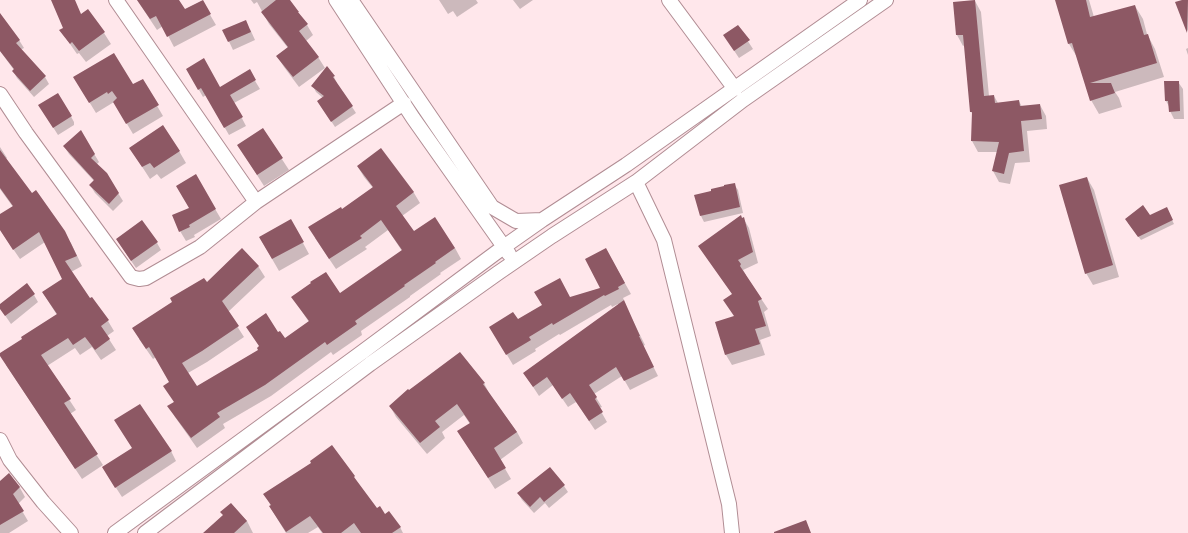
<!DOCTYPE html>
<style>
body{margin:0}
canvas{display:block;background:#ffe7eb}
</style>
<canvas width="1188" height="533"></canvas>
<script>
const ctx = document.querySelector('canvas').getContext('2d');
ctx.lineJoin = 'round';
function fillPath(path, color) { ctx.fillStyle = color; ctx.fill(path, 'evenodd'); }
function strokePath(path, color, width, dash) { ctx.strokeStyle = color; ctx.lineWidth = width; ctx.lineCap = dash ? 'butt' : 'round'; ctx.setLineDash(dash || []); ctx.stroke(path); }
fillPath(new Path2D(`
 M 52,0 L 74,0 L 82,19 L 88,10 L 104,33 L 111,44 L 86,62 L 79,53 L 77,54 L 61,31 L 64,28 Z
 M 137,0 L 177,0 L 184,10 L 202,1 L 216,25 L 174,47 L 163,26 L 157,30 Z
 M 251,0 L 289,0 L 307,25 L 313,35 L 306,41 L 318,57 L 325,68 L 299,87 L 284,67 L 277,56 L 288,48 L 269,24 L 257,2 L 254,4 Z
 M 439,0 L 476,0 L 478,3 L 457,17 L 453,11 L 448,14 Z
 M 513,0 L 533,0 L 520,9 Z
 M 1056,0 L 1089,0 L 1094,17 L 1135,6 L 1143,19 L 1147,34 L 1155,49 L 1164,77 L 1115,92 L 1119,98 L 1122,107 L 1099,114 L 1091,100 L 1077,57 L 1069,44 Z
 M 1185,0 L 1188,0 L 1188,32 L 1177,3 Z
 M 975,1 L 981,12 L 989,96 L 994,96 L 998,103 L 1019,101 L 1022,107 L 1040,105 L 1046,116 L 1047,129 L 1027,131 L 1030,162 L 1015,163 L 1010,184 L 999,182 L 993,171 L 997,152 L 978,152 L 972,141 L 973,114 L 971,112 L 965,45 L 963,46 L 957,35 L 954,3 Z
 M 0,15 L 19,40 L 24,48 L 20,50 L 45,77 L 49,84 L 34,97 L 17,78 L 13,71 L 14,70 L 0,51 Z
 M 738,26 L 753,49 L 739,58 L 729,43 Z
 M 250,29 L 255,40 L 233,50 L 224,31 Z
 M 1188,48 L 1188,55 L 1186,49 Z
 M 327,68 L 334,77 L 337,83 L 337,84 L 356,113 L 335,127 L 322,107 L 323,98 L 316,92 L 313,86 Z
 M 187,69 L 220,88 L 249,71 L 260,89 L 234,103 L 246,126 L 229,135 L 206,95 L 203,97 Z
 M 74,77 L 132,86 L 142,80 L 163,116 L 133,134 L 114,102 L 96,113 Z
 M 1165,82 L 1178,82 L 1183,89 L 1184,119 L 1174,119 L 1170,111 L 1170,108 L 1166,101 Z
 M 44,113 L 69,113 L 74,122 L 74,125 L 58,135 Z
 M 263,130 L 289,170 L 264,186 L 238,145 Z
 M 81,132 L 99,162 L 97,164 L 118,193 L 123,201 L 113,211 L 95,193 L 90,185 L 94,181 L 69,154 L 64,146 Z
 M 0,147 L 7,158 L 6,159 L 32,194 L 71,243 L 82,266 L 71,272 L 90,299 L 108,321 L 114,331 L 107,336 L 116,350 L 101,360 L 92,347 L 80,355 L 75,348 L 47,366 L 76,410 L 70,414 L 103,465 L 82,479 L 6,365 L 57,315 L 43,293 L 63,280 L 45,242 L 20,259 L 0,230 L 0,216 L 13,207 L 0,189 Z
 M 130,148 L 179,151 L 186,163 L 161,179 L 157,174 L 150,179 Z
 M 380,150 L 414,193 L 420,203 L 402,216 L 414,233 L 455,248 L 461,259 L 440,273 L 441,274 L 410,296 L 410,297 L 361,331 L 362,335 L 333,355 L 331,352 L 271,396 L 223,424 L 225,428 L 197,448 L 175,417 L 169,406 L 174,402 L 170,382 L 156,357 L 153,359 L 139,339 L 207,284 L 258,266 L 265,277 L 228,312 L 244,337 L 207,362 L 188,373 L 197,387 L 259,351 L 278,334 L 285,340 L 309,322 L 293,298 L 340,294 L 402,251 L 388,230 L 365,247 L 367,249 L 336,269 L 315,238 L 342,210 L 373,188 L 364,177 L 358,167 Z
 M 195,175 L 221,219 L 194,235 L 195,237 L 186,241 L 180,231 L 191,208 Z
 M 1087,178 L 1094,190 L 1119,277 L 1093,285 L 1086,273 Z
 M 734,184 L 738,190 L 743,213 L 704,222 L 701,216 L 696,196 Z
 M 1166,208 L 1174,224 L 1141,240 L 1128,223 L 1150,217 Z
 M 743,218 L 749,228 L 758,263 L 743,270 L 746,275 L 746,276 L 768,309 L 764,312 L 771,336 L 760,340 L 765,355 L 732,365 L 726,355 L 716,323 L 735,317 L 732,295 Z
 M 291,221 L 309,254 L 279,271 L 260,238 Z
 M 117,240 L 157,243 L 161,250 L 136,268 Z
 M 612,260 L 631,294 L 623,298 L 624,300 L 623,301 L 645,345 L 643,346 L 658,376 L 630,390 L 622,376 L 594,394 L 602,407 L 599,408 L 607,422 L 595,430 L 576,402 L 568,407 L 553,385 L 539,396 L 524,373 L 618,305 L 618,304 L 612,307 L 611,305 L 560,335 L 559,334 L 535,349 L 536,351 L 513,365 L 497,338 L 518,321 L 570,298 L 601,288 Z
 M 34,295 L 38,302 L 11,324 L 0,308 L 0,305 Z
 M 484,383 L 490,395 L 517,432 L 523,443 L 500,460 L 511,479 L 495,489 L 465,442 L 470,424 L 464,415 L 442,432 L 445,438 L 427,454 L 396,417 L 390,406 Z
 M 171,451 L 176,461 L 122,497 L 109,477 Z
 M 550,468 L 564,486 L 568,492 L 549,508 L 545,503 L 534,513 L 522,500 L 518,493 Z
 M 9,474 L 20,488 L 25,497 L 18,504 L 28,521 L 9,533 L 0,533 L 0,482 Z
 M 354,477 L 360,488 L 377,510 L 400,527 L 403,533 L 322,533 L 318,527 L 308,533 L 286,533 L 270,507 L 271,506 L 265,495 Z
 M 231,504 L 247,521 L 253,533 L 209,533 L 224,516 Z`), '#0003');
fillPath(new Path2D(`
 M 51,0 L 75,0 L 81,14 L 88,9 L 105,32 L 79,51 L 72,42 L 70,44 L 59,30 L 63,28 Z
 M 137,0 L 179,0 L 185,9 L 203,0 L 211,14 L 167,37 L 156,16 L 150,19 Z
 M 276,0 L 290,0 L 299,12 L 298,12 L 308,24 L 299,31 L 319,57 L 293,77 L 276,56 L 288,47 L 261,12 Z
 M 975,0 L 984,96 L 994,95 L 995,103 L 1019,100 L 1020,106 L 1040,104 L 1042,119 L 1021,121 L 1024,151 L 1009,153 L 1004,174 L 992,171 L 999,142 L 971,141 L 972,112 L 970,112 L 963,35 L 956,35 L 953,2 Z
 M 1055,0 L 1086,0 L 1090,17 L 1135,5 L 1144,35 L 1148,34 L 1157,63 L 1090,83 L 1111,83 L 1115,93 L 1090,101 L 1072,43 L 1068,44 Z
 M 1182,0 L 1188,0 L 1187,33 L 1175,2 Z
 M 0,13 L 20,40 L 16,43 L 46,76 L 30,91 L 12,71 L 14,69 L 0,51 Z
 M 246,20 L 251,32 L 228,42 L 222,30 Z
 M 738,25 L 750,40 L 734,51 L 723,35 Z
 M 114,53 L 133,84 L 143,79 L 159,105 L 126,124 L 113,102 L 117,98 L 112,91 L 108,94 L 107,92 L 89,103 L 73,77 Z
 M 204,58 L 220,87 L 250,69 L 256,80 L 230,95 L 243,117 L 224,128 L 201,88 L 198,90 L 186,69 Z
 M 327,66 L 335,76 L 333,77 L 353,106 L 331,122 L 317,101 L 324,96 L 311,86 Z
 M 1164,81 L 1179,81 L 1180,111 L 1169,112 L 1168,101 L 1165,101 Z
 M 58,93 L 72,116 L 53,128 L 38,105 Z
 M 163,125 L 180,151 L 154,168 L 150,163 L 142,167 L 129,148 Z
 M 263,128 L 283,158 L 257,175 L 237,145 Z
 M 81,130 L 95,154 L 91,158 L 107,173 L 119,193 L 109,204 L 89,185 L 94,180 L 63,146 Z
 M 381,148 L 414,192 L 396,206 L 414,231 L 435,217 L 455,248 L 435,262 L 436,263 L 404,285 L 405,286 L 355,321 L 357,324 L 327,345 L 325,342 L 265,385 L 217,413 L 220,417 L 191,438 L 167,406 L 174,402 L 163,386 L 169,382 L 149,347 L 146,349 L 132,328 L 172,302 L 170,298 L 204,278 L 207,282 L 242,248 L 259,266 L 222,301 L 239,326 L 202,351 L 182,363 L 197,386 L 258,350 L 257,348 L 259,346 L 246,327 L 266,313 L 278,332 L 280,331 L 285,338 L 309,321 L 291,297 L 311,283 L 310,282 L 326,272 L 340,293 L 402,250 L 381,220 L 360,236 L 362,238 L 329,259 L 308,227 L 341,207 L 342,209 L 373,187 L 357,166 Z
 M 0,150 L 32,193 L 36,190 L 65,231 L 77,256 L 65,261 L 90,298 L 92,297 L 109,320 L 101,326 L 110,339 L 95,350 L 85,337 L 73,345 L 68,338 L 41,355 L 71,399 L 64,403 L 98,454 L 75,469 L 0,356 L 0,353 L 22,339 L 21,337 L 57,314 L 42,292 L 62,279 L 39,232 L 13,250 L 0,230 L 0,214 L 13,206 L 0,188 Z
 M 196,174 L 216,209 L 189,225 L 190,227 L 179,232 L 172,215 L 189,208 L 176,186 Z
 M 1087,177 L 1113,265 L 1085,274 L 1059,185 Z
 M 735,183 L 740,207 L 700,216 L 694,195 L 711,191 L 711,189 L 724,186 L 724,185 Z
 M 1143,205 L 1150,215 L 1167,207 L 1173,220 L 1138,237 L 1125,219 Z
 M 741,215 L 742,218 L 744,217 L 753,252 L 738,260 L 741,264 L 740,266 L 762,299 L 758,301 L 766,326 L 755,329 L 760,344 L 725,355 L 715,322 L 734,316 L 723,300 L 732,294 L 698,246 Z
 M 291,219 L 304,242 L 272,259 L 259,237 Z
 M 142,220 L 158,242 L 131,261 L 116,239 Z
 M 606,248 L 625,283 L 618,287 L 619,289 L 605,296 L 604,295 L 553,325 L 552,323 L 529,337 L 531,340 L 506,355 L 489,327 L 513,312 L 518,319 L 542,305 L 534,292 L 560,278 L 570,297 L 600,288 L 585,259 Z
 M 27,283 L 35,294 L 5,316 L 0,309 L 0,304 Z
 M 624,300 L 640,336 L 639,336 L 654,367 L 624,381 L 616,367 L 589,385 L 597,397 L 595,399 L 603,412 L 589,421 L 570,393 L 562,399 L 547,377 L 533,387 L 523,373 Z
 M 460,352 L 485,383 L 483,384 L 517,432 L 494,448 L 506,468 L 488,478 L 457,431 L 470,423 L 457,404 L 435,421 L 440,427 L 420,443 L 389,406 L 408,389 L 409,390 Z
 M 140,404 L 172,451 L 115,488 L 102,467 L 132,448 L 114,420 Z
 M 332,445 L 355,476 L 354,477 L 377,508 L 380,506 L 385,514 L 389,511 L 401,527 L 392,533 L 361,533 L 354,523 L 341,533 L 323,533 L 310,516 L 286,532 L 269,506 L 271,505 L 263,494 L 311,463 L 310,461 Z
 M 550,467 L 565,485 L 544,502 L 540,497 L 530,507 L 517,493 Z
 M 9,473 L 20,487 L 13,494 L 24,511 L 0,525 L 0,481 Z
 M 231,503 L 247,521 L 234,533 L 203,533 L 223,515 L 220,512 Z
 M 806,520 L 811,533 L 774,533 L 774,532 Z`), '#8d5864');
const minor = new Path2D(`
 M 116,0 L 256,202
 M 336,0 L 413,118 L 509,254
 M 351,0 L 492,207 L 516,221 L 542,220
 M 669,0 L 735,89
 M 0,94 L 26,133 L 131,277 L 139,279 L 146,278 L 200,247 L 256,202 L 404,103
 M 636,182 L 664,240 L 729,504 L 732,533
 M 0,440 L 10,460 L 43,502 L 71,533
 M 115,533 L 361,353 L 505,246 L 542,220 L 626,165 L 860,0
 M 145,533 L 370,364 L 498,273 L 552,236 L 636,182 L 743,100 L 886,0`);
strokePath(minor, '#b18d94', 16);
strokePath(minor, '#fff', 14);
</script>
